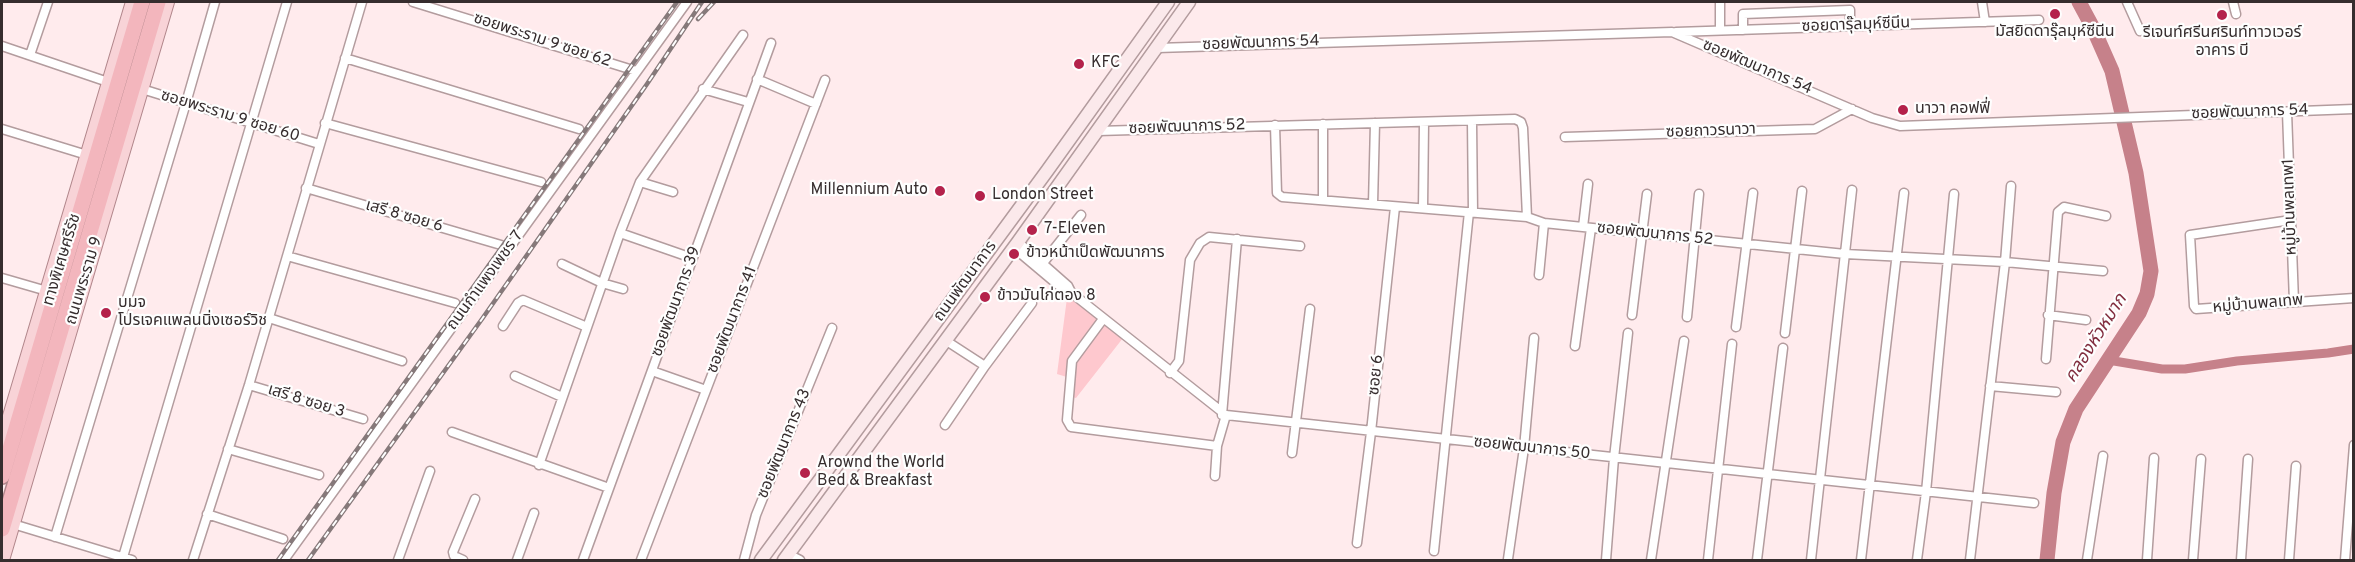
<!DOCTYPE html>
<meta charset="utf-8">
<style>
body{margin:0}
#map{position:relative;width:2355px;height:562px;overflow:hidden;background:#ffebed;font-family:Overpass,sans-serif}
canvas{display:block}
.frame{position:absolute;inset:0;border:3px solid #362d2e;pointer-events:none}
</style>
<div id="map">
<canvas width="2355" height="562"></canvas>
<div class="frame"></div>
</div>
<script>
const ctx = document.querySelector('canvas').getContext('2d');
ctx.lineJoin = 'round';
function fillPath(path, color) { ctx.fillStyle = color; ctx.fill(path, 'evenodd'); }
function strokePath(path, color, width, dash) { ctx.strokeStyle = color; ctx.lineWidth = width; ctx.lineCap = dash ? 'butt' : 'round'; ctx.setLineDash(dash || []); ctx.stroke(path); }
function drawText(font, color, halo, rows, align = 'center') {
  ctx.font = font + ' Overpass,"Noto Sans Thai",sans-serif'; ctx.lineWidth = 4.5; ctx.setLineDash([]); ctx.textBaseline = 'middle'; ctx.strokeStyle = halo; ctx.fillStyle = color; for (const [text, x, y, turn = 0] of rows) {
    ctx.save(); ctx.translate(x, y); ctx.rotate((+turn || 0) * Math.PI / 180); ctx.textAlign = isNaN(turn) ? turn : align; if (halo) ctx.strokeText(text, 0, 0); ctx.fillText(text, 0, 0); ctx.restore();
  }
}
fillPath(new Path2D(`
 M 1067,298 L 1074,299 L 1123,338 L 1076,398 L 1069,396 L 1070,378 L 1057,374 Z`), '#fec8ce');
strokePath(new Path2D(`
 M 2108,360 L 2162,369 L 2185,369 L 2237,361 L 2328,353 L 2354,349`), '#c6818a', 9);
strokePath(new Path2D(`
 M 2047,560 L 2054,493 L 2063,442 L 2076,409 L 2139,313 L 2147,294 L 2151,271 L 2136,173 L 2112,71 L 2093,28 L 2079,2`), '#c6818a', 15);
const street = new Path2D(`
 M 413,2 L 636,71
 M 1720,2 L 1720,30
 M 1982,2 L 1985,22
 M 2127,2 L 2140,31
 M 2233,2 L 2236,14
 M 1743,30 L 1743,14 L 1850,10 L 1850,26
 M 1676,32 L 2039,20
 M 2,46 L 108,82
 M 1157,48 L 1672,32 L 1872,118 L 1900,126 L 2354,109
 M 30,55 L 48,2
 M 345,58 L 579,129
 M 757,79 L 816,104
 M 142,89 L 319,144
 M 703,89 L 748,102
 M 2287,112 L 2294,302
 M 1472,122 L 1473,212
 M 325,123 L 541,182
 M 1323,124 L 1323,200
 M 1275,125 L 1277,193 L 1282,197 L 1527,217 L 1544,223 L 1845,254 L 2005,262 L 2103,271
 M 2,129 L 87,155
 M 1098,131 L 1515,119 L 1521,122 L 1523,128 L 1527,217
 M 1565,137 L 1815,129 L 1852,109
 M 640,182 L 673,192
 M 306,188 L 501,245
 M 1373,204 L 1375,123
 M 1423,208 L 1424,123
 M 2291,220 L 2190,235 L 2194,306 L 2196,309 L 2354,298
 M 1583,227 L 1588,184
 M 620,233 L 692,258
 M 1018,242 L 1068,286 L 1072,294
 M 1014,248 L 1064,290 L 1073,294 L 1226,415 L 2034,503
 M 287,256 L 455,303
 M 1043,263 L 1081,215
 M 562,264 L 602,283 L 623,289
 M 1539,275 L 1544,223
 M 2,278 L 47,291
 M 1632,315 L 1647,194
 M 2048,315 L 2086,320
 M 1687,317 L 1699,194
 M 269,318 L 402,361
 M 1103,319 L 1072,361 L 1067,420 L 1071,427 L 1217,446
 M 503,326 L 518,303 L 523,300 L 587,327
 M 1736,327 L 1753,193
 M 1785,333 L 1802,191
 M 945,340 L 985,366
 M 1575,346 L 1591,228
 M 2046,359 L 2058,212 L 2064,207 L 2106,216
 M 652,371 L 706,390
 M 1170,373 L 1179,361 L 1190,260 L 1200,243 L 1209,237 L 1300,246
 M 515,376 L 562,397
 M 249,385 L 363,419
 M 1990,386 L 2056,392
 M 1222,415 L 1237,239
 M 945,425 L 985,366 L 1032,303
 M 452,432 L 609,488
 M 228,449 L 319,475
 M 1292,453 L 1310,309
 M 539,465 L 620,233 L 640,182 L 743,35
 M 1215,476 L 1217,446 L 1226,415
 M 207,514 L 283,539
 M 13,524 L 132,560
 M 55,537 L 186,103 L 215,2
 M 1357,543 L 1371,432 L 1395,207
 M 1434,551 L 1469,212
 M 788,554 L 800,560
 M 123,557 L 287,2
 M 1508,559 L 1524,448 L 1534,338
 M 193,560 L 249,385 L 362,2
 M 284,560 L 687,2
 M 398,560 L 430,471
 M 463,560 L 454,556 L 453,552 L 475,499
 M 517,560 L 534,513
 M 583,560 L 771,43
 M 641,560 L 825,80
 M 744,560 L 756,515 L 832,328
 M 1606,560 L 1614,458 L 1628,333
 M 1651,560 L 1684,341
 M 1708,560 L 1732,344
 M 1757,560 L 1783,348
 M 1811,560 L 1852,190
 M 1861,560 L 1904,193
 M 1917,560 L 1926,492 L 1954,194
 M 1970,560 L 2005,262 L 2011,186
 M 2087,560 L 2103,456
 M 2147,560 L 2154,458
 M 2193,560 L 2201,459
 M 2241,560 L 2248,459
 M 2289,560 L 2296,466
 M 2345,560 L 2354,445`);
const secondary = new Path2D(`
 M 761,560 L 1047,171 L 1168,2
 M 784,560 L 1018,242 L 1189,2`);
const primary = new Path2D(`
 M 2,443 L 133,2
 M 2,560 L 167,2`);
const highway = new Path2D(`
 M 2,476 L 142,2
 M 2,529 L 158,2`);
strokePath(street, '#b39c9e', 11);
strokePath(secondary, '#b39c9e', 15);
strokePath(primary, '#b1868b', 16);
strokePath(highway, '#b1868b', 18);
strokePath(street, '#fff', 8);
strokePath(secondary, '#fbe9eb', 12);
strokePath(primary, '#f8d3d7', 14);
strokePath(highway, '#f3b6bd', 15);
const rail = new Path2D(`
 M 698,19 L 714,2
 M 278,560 L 677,2
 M 308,560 L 482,319 L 647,84 L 702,2`);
strokePath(rail, '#86797a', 4.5);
strokePath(rail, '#fefefe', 2, [7]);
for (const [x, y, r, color] of [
 [2055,14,6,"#b4224b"],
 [2222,15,6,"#b4224b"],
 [1079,64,6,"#b4224b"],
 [1903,110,6,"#b4224b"],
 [940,191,6,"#b4224b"],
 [980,196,6,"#b4224b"],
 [1032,230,6,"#b4224b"],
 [1014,254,6,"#b4224b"],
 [985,297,6,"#b4224b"],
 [106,313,6,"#b4224b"],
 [805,473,6,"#b4224b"]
]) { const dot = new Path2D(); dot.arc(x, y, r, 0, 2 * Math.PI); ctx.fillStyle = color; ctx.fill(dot); strokePath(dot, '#fefefe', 2); }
drawText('16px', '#362d2e', '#fefefe', [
 ["ซอยดารุ๊ลมุห์ซีนีน",1856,26,-2],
 ["ซอยพระราม 9 ซอย 62",542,41,18],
 ["ซอยพัฒนาการ 54",1261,44,-2],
 ["ซอยพัฒนาการ 54",1757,68,23],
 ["ซอยพัฒนาการ 54",2250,113,-2],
 ["ซอยพระราม 9 ซอย 60",230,117,17],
 ["ซอยพัฒนาการ 52",1187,128,-2],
 ["ซอยถาวรนาวา",1711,132,-2],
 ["หมู่บ้านพลเทพ1",2291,207,-92],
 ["เสรี 8 ซอย 6",404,217,16],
 ["ซอยพัฒนาการ 52",1655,235,6],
 ["ทางพิเศษศรีรัช",63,260,-73],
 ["ถนนพระราม 9",85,281,-73],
 ["ถนนกำแพงเพชร 7",486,281,-54],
 ["ถนนพัฒนาการ",966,282,-54],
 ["ซอยพัฒนาการ 39",677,302,-70],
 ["หมู่บ้านพลเทพ",2258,305,-5],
 ["ซอยพัฒนาการ 41",733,320,-69],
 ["ซอย 6",1377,375,-84],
 ["เสรี 8 ซอย 3",306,402,17],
 ["ซอยพัฒนาการ 43",785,444,-68],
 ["ซอยพัฒนาการ 50",1532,449,6]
]);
drawText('16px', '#362d2e', '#fefefe', [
 ["มัสยิดดารุ๊ลมุห์ซีนีน",2055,33,"center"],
 ["รีเจนท์ศรีนศรินท์ทาวเวอร์",2222,34,"center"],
 ["อาคาร บี",2222,52,"center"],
 ["KFC",1091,64],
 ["นาวา คอฟฟี่",1915,110],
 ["Millennium Auto",928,191,"right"],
 ["London Street",992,196],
 ["7-Eleven",1044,230],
 ["ข้าวหน้าเป็ดพัฒนาการ",1026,254],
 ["ข้าวมันไก่ตอง 8",997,297],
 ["บมจ",118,304],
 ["โปรเจคแพลนนิ่งเซอร์วิช",118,322],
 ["Arownd the World",817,464],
 ["Bed & Breakfast",817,482]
], 'left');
drawText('italic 18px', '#822e3f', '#fefefe', [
 ["คลองหัวหมาก",2097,339,-58]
]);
</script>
